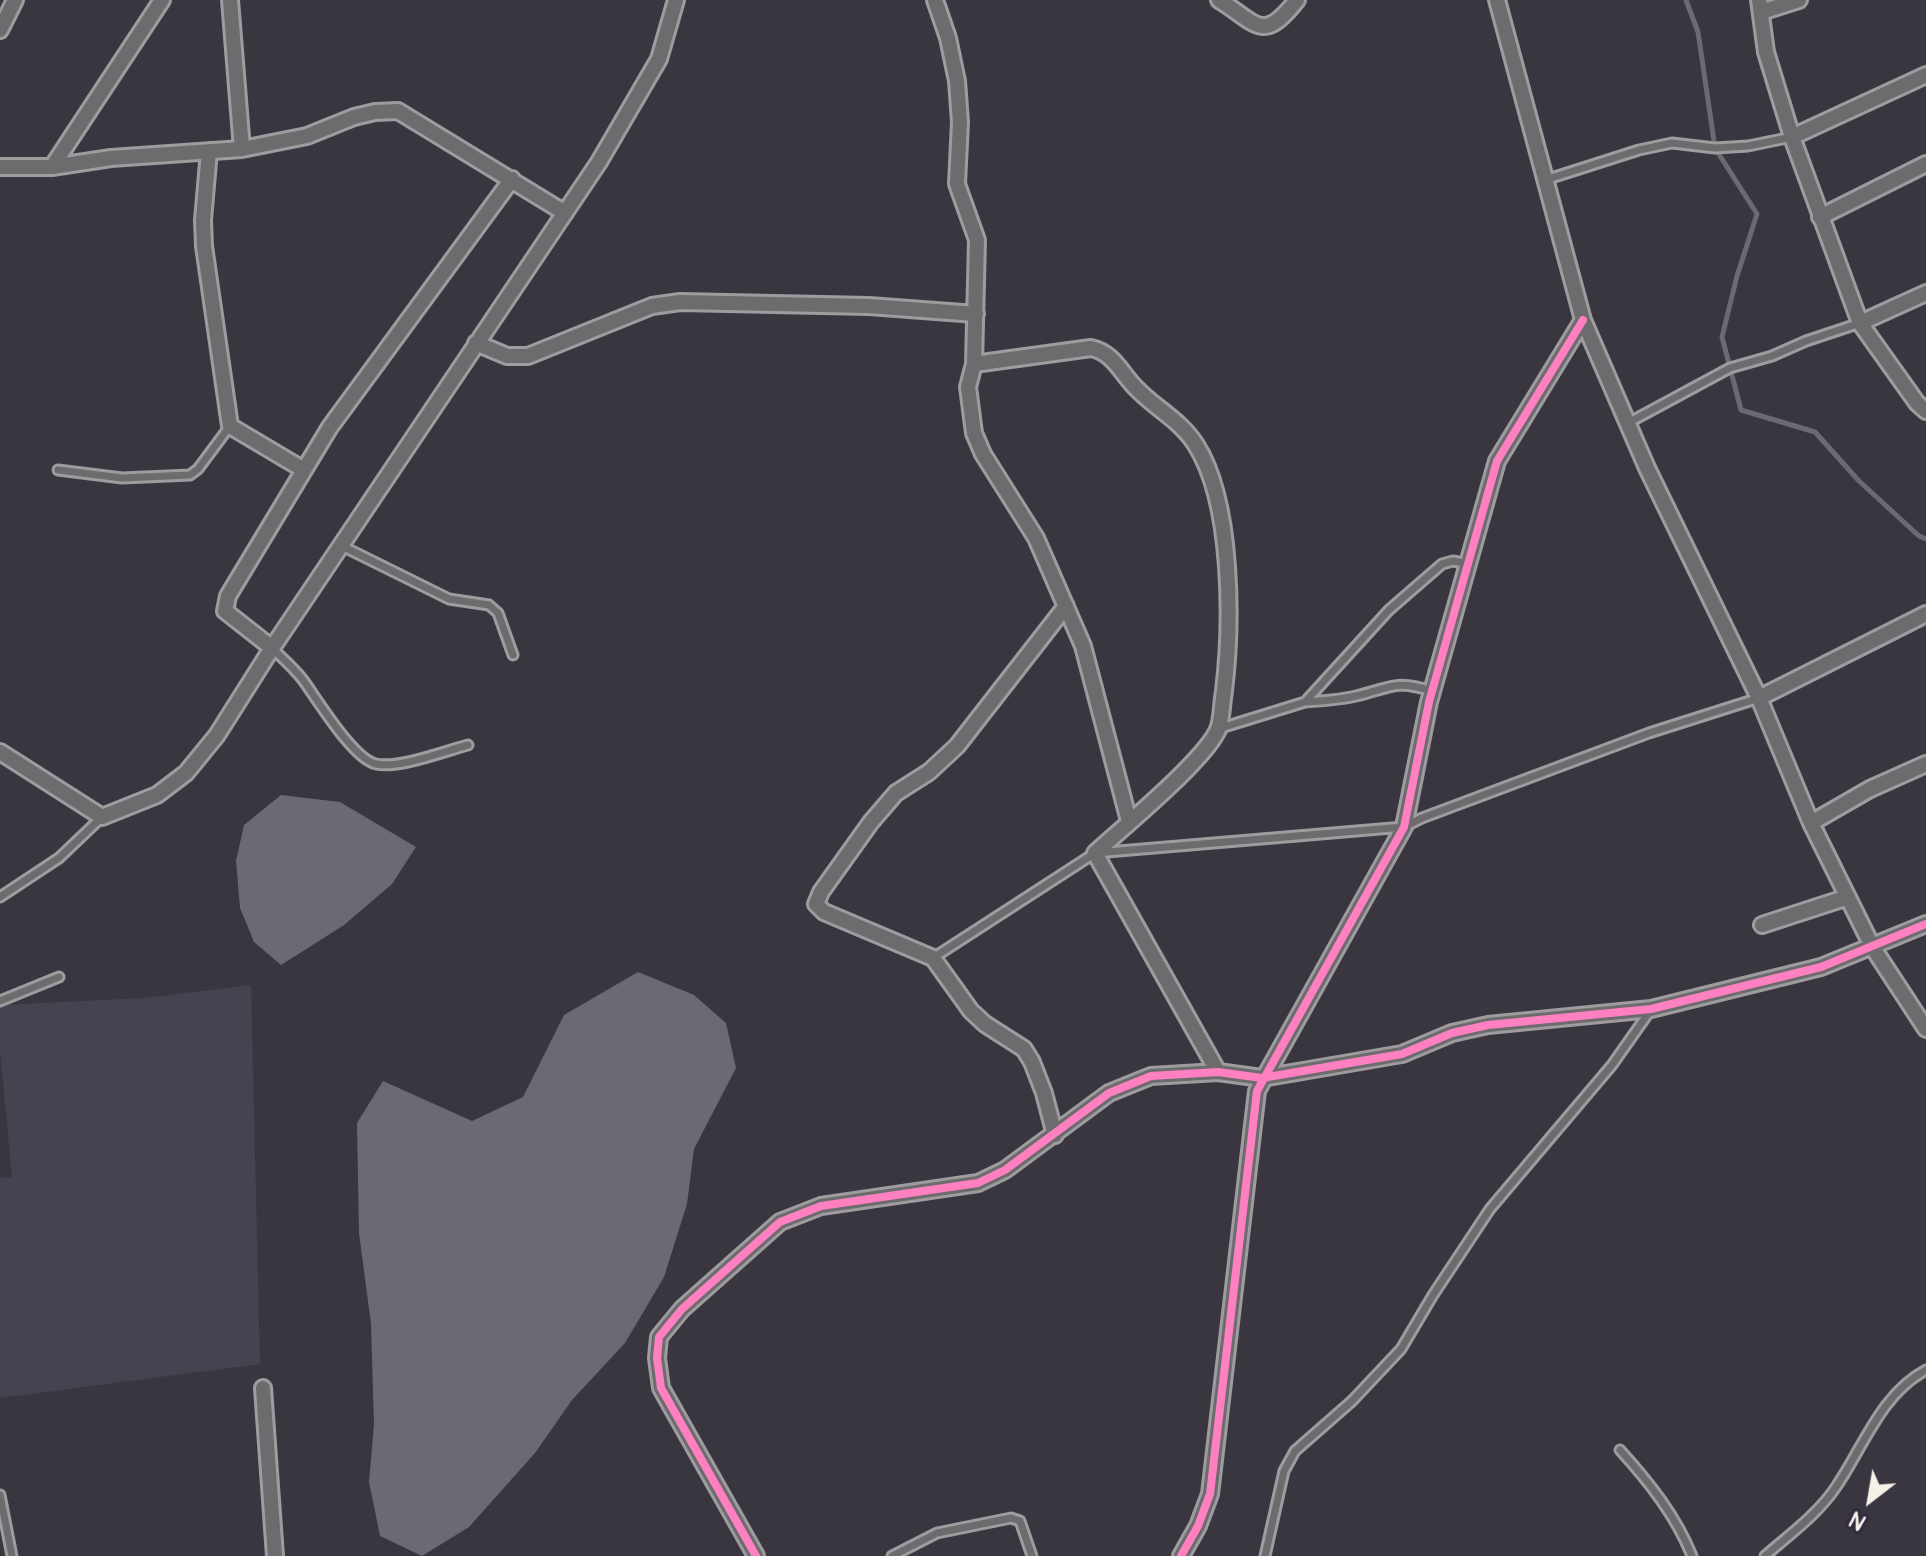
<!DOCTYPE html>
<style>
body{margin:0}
#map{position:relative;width:1926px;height:1556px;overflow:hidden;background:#393640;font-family:Pangolin,sans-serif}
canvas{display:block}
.north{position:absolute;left:1830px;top:1460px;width:80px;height:80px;-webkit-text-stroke:6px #2f2a3d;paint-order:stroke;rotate:211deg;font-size:22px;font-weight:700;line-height:32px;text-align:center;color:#f4f1e8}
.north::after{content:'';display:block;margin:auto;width:28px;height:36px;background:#f4f1e8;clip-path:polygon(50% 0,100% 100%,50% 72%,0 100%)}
</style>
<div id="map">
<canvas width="1926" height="1556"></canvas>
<div class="north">N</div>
</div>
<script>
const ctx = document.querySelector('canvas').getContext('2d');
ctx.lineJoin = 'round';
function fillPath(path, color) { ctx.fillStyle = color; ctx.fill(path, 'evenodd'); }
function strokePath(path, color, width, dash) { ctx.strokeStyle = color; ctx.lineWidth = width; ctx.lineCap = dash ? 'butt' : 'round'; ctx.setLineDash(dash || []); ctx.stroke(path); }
fillPath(new Path2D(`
 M 251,985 L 260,1364 L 0,1398 L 0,1178 L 12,1177 L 0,1050 L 0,1005 L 145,998 Z`), '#46424f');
fillPath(new Path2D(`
 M 281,795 L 340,802 L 416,847 L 392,884 L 344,925 L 281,965 L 254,942 L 240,908 L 236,861 L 244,825 Z
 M 638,972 L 694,995 L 726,1023 L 736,1068 L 694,1149 L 687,1204 L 664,1277 L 625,1343 L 572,1400 L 535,1453 L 469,1527 L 422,1556 L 380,1536 L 369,1482 L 374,1424 L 371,1324 L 359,1233 L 357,1123 L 383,1081 L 472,1121 L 523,1097 L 564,1015 Z`), '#6d6972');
strokePath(new Path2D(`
 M 1686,0 L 1698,32 L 1715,148 L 1757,214 L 1737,276 L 1722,337 L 1741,410 L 1815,432 L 1859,481 L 1919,536 L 1926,539`), '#6d6972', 5);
const lane = new Path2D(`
 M 1545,180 L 1639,150 L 1672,143 L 1715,148 L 1748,146 L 1792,137
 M 1628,423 L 1730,368 L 1772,356 L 1806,341 L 1860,323
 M 58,470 L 122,478 L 190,475 L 198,469 L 230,426
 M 342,546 L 449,599 L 489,605 L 498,613 L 513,655
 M 272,648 C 282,658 294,668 303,680 C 317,699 353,759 376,764 C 399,769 445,751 468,745
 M 1305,702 C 1322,701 1339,700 1356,696 C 1391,688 1394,679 1432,691
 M 1221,728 L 1305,702 L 1389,610 L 1442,564 L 1453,561 L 1469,564
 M 0,897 L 59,858 L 102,817
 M 933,958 L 1095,853 L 1404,827 L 1422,818 L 1649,733 L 1759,698
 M 0,1001 L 59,977
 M 1620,1450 C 1649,1482 1676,1516 1692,1556
 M 0,1495 L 12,1556
 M 892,1556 L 937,1533 L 1011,1518 L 1020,1521 L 1032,1556
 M 1265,1556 L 1284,1471 L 1295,1451 L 1352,1401 L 1401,1349 L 1433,1295 L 1490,1209 L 1612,1065 L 1650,1011
 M 1765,1556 C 1789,1535 1818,1514 1836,1487 C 1864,1446 1881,1394 1926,1370`);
const street = new Path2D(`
 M 230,0 L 242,149
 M 935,0 L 948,38 L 957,81 L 960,122 L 957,184 L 977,240 L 974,364 L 968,387 L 974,433 L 983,454 L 1036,538 L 1083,646 L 1129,821
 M 1219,0 C 1258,24 1262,44 1297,0
 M 1497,0 L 1583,320 L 1647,468 L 1759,698 L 1811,823 L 1873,948 L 1926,1029
 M 1759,0 L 1766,52 L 1792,137 L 1860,323 L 1917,403 L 1926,411
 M 1761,12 L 1799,0
 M 0,30 L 15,0
 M 1792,137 L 1926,75
 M 209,151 L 203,220 L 204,246 L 230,426 L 304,470
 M 0,167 L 52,167 L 111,158 L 242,149 L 307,136 L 354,117 L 375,112 L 398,111 L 565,213
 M 52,167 L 162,0
 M 1820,217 L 1926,164
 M 1860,323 L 1926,293
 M 476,343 L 507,356 L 528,356 L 652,306 L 680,302 L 869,306 L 976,314
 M 974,364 L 1091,348 C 1115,353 1122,376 1139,391 C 1158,410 1182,422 1196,445 C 1233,503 1232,624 1224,691 C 1222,702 1222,716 1219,727 C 1209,757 1122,828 1095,853 L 1218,1072
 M 272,648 L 225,611 L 228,596 L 330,427 L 512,179
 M 1759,698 L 1926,614
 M 0,752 L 102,817 L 157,795 L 186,773 L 217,735 L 272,648 L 599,162 L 659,59 L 676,0
 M 1811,823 L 1870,789 L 1926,764
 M 1762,925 L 1848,897
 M 1055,1135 L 1044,1093 L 1032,1062 L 1024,1049 L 985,1024 L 971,1011 L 933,958 L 824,912 L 816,904 L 821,892 L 871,822 L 896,793 L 929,772 L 957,746 L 1066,606
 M 263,1388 L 275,1556
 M 756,1556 L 661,1388 L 657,1358 L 659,1337 L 682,1309 L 780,1222 L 821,1206 L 978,1183 L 1005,1170 L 1109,1093 L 1151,1076 L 1218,1072 L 1262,1078 L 1402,1054 L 1452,1033 L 1488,1025 L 1651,1009 L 1821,967 L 1926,924
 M 1181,1556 L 1198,1526 L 1210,1494 L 1257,1091 L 1404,827 L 1429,702 L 1497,461 L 1583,320`);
strokePath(lane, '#9e9c9f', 13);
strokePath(street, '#9e9c9f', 20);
strokePath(lane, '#6d6b6d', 7);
strokePath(street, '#6d6b6d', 14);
strokePath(new Path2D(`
 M 756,1556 L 661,1388 L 657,1358 L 659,1337 L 682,1309 L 780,1222 L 821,1206 L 978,1183 L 1005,1170 L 1109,1093 L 1151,1076 L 1218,1072 L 1262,1078 L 1402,1054 L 1452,1033 L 1488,1025 L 1651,1009 L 1821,967 L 1926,924
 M 1181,1556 L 1198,1526 L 1210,1494 L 1257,1091 L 1404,827 L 1429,702 L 1497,461 L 1583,320`), '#ff80c0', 8);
</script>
